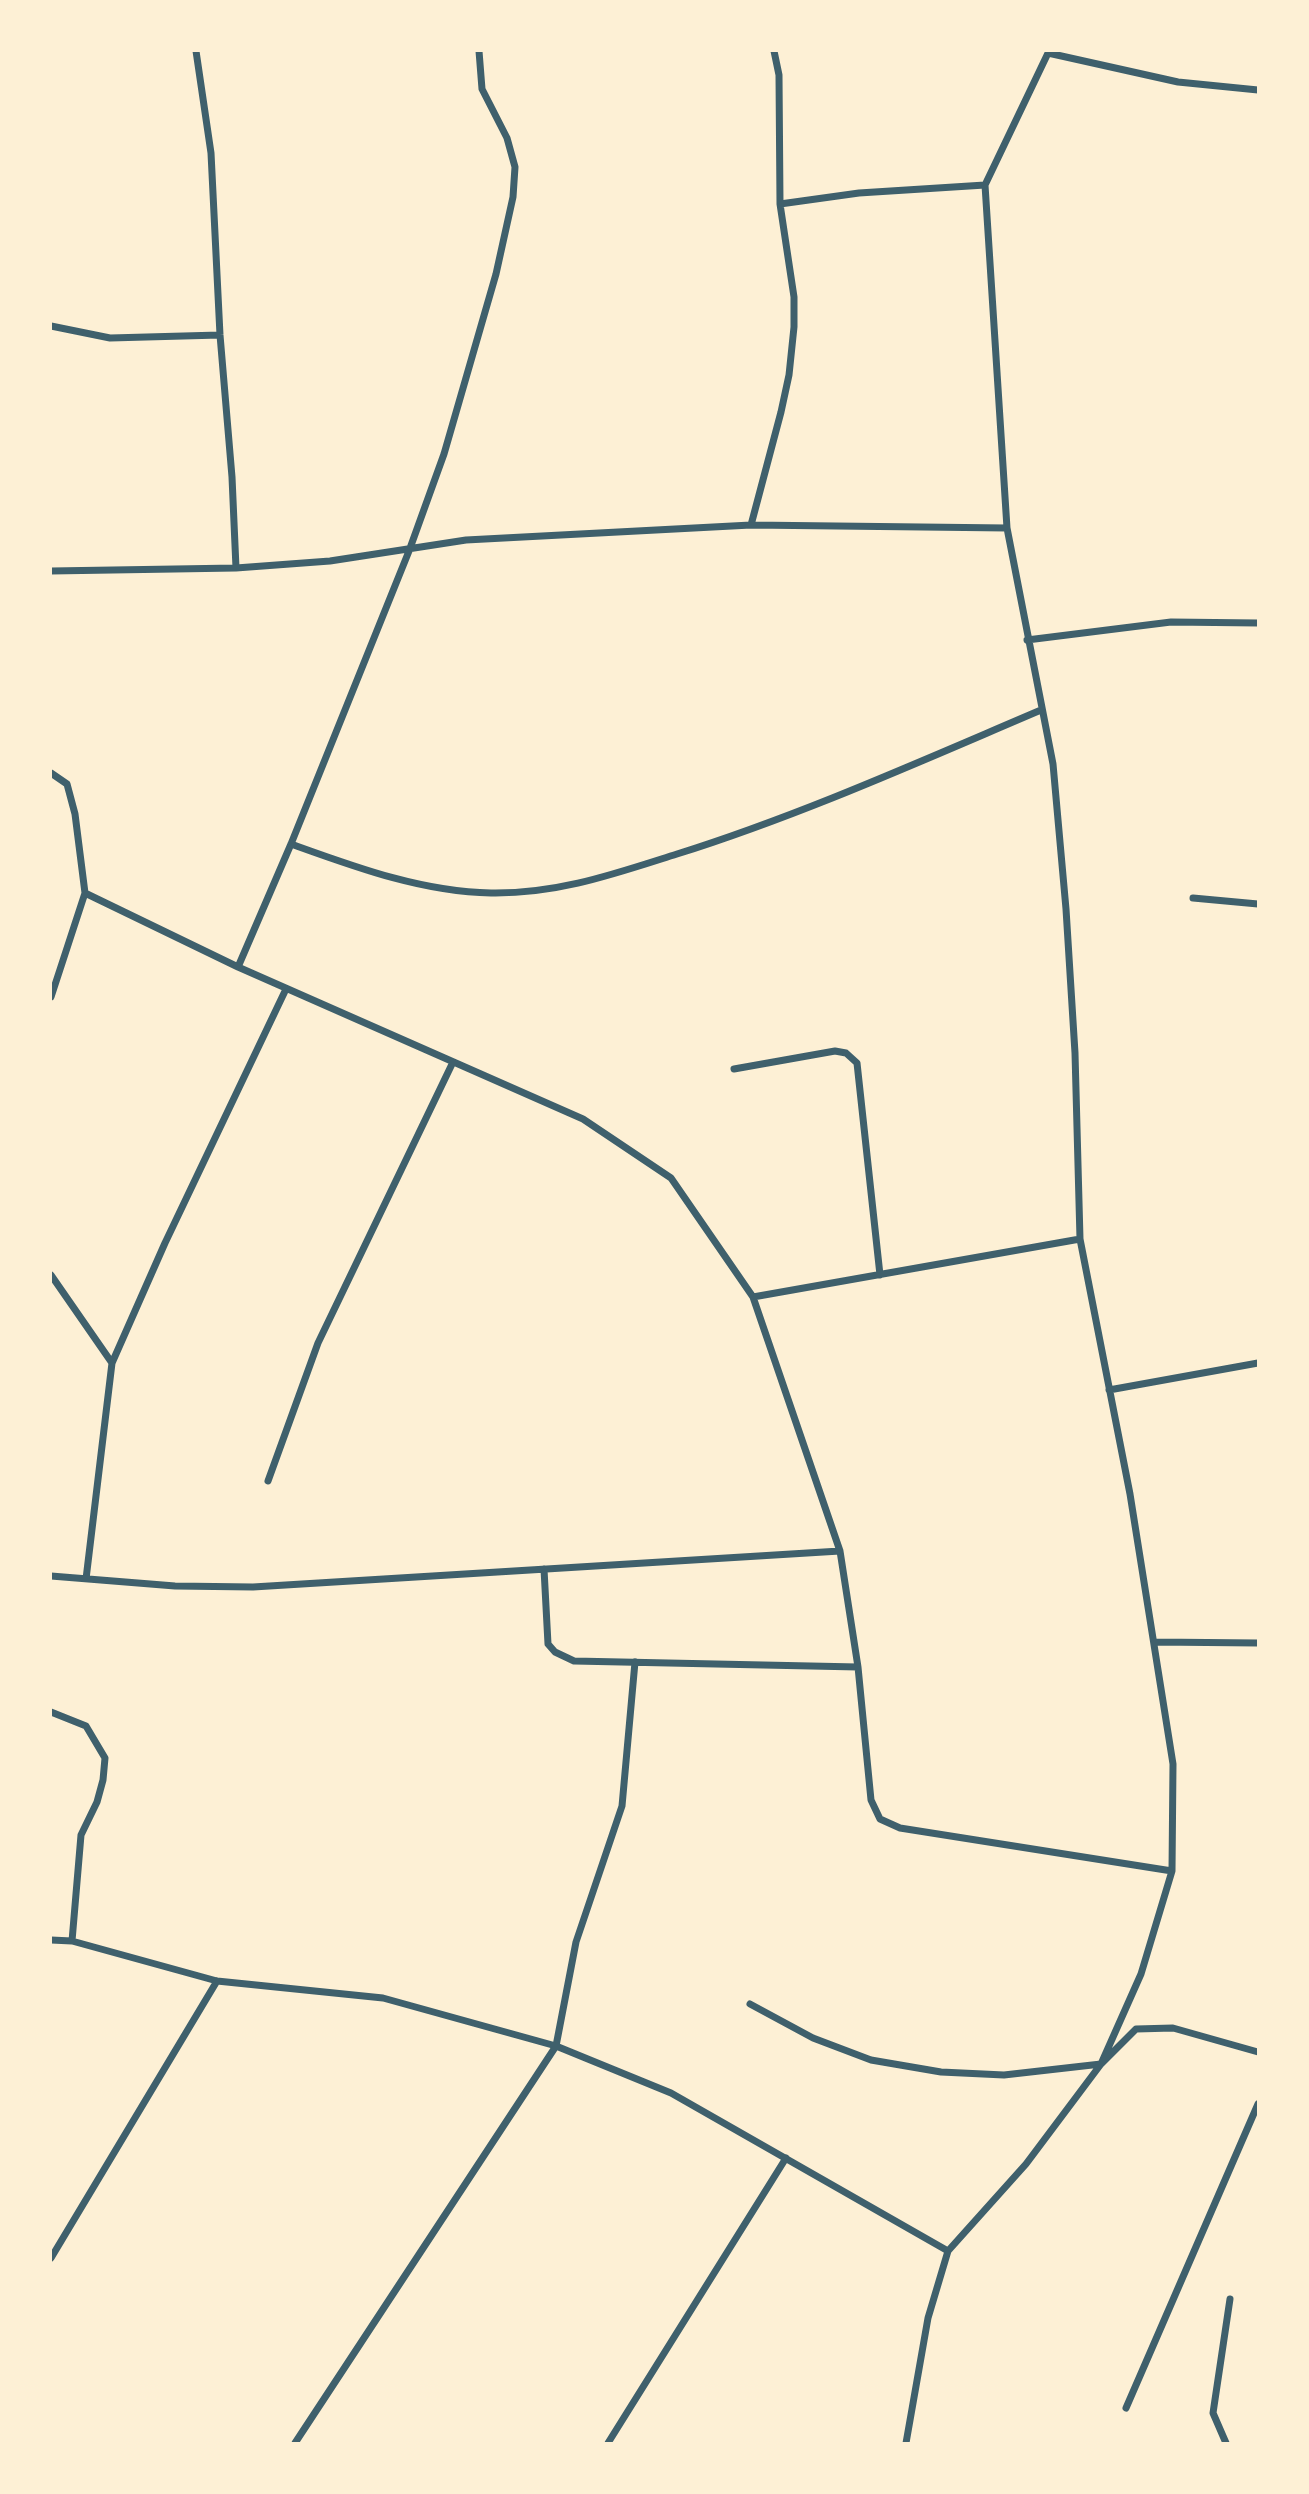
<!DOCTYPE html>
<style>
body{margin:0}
#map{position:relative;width:1309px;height:2494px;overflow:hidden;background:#fdf0d5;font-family:Mulish,sans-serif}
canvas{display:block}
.frame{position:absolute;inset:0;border:52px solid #fdf0d5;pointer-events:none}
</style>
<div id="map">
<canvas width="1309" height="2494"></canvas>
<div class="frame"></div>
</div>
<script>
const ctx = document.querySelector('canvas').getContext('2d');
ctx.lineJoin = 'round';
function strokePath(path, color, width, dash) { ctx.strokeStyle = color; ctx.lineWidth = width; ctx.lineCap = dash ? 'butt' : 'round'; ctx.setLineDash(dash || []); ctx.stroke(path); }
strokePath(new Path2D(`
 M 196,51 L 211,153 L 220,335 L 232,477 L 236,568
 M 1048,53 L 1178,82 L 1258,90
 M 780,204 L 859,193 L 985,185
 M 51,326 L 110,338 L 220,335
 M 751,525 L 781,412 L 789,375 L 794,327 L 794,297 L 780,204 L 779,75 L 774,51
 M 51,571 L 236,568 L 330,561 L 466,540 L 751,525 L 1007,528
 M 1027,640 L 1171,622 L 1258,623
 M 51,773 L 67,784 L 75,814 L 85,893 L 51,997
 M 291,844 C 355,867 422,892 491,893 C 558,894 614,874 677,854 C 801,815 921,761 1041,710
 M 85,893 L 238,967 L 583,1119 L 671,1178 L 753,1297 L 840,1551 L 858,1667 L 871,1800 L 880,1819 L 900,1828 L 1172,1871
 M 1193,898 L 1258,904
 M 238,967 L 291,844 L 409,551 L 444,454 L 496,274 L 513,197 L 515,167 L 507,138 L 482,89 L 479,51
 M 734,1069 L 835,1051 L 846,1053 L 857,1063 L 880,1275
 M 51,1275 L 112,1363
 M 753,1297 L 1080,1239
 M 1109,1390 L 1258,1363
 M 268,1481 L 318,1343 L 453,1062
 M 544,1569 L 548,1644 L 555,1652 L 574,1661 L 858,1667
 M 51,1576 L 175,1586 L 253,1587 L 840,1551
 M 86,1579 L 112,1363 L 165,1243 L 286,989
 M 1155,1642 L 1258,1643
 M 51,1712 L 86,1726 L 105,1758 L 103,1780 L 97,1802 L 81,1835 L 72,1941
 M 51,1940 L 72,1941 L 217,1981 L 383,1998 L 556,2046 L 671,2093 L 948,2251
 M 750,2004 L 813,2038 L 871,2060 L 941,2072 L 1004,2075 L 1101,2064 L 1136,2029 L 1173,2028 L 1258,2052
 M 51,2258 L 217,1981
 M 1126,2408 L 1258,2104
 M 295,2443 L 556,2046 L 576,1942 L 622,1806 L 635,1662
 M 608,2443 L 786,2158
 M 906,2443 L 928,2318 L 948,2251 L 1026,2164 L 1101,2064 L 1141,1974 L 1172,1871 L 1173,1764 L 1130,1494 L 1080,1239 L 1075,1053 L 1066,909 L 1053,764 L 1007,528 L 985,185 L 1049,51
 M 1226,2443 L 1213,2413 L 1230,2299`), '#3f606c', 7);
</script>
